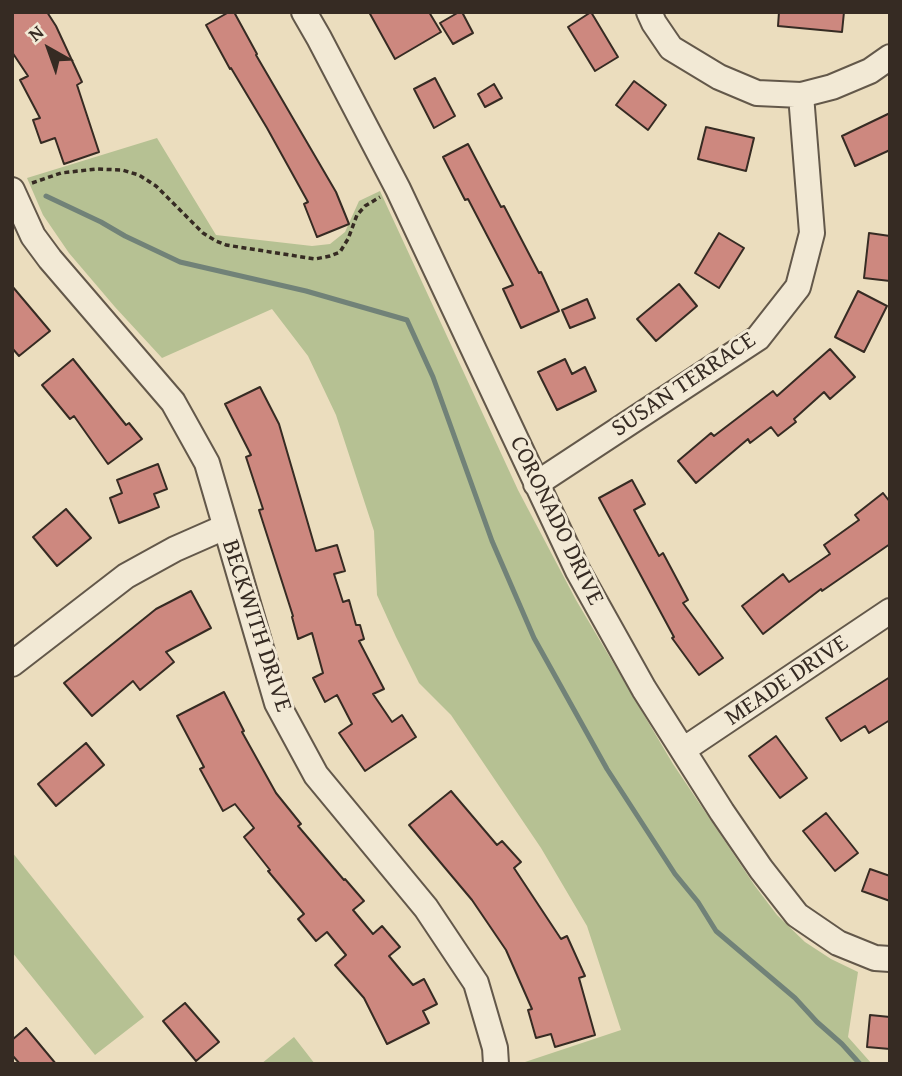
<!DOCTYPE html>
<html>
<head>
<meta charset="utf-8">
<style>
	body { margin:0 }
	#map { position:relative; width:902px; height:1076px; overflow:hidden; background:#ebddbe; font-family:"Gentium Book Plus",serif }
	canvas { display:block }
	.frame { position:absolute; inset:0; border:14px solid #362b23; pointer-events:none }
	.north { position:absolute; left:14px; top:14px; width:70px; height:70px; -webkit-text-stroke:5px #f2e9d5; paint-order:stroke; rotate:320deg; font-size:19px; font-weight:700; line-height:28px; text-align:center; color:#362b23 }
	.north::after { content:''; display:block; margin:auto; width:24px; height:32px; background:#362b23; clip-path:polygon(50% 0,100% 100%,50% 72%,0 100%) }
</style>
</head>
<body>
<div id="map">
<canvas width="902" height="1076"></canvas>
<div class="frame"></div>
<div class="north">N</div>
</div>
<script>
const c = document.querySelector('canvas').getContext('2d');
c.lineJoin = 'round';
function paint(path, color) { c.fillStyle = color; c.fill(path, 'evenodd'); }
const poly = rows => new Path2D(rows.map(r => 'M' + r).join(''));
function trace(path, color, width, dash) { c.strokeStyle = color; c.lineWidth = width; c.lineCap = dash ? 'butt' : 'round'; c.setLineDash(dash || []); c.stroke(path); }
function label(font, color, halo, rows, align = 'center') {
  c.font = font + ' "Gentium Book Plus",serif'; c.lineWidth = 6; c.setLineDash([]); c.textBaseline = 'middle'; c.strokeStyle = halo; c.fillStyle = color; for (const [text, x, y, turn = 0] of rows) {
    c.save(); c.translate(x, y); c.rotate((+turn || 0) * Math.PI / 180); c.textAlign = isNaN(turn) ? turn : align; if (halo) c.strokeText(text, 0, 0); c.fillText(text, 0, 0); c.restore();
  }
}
const green = poly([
	[157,138,216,235,312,246,330,244,345,232,359,201,380,191,518,490,576,600,673,764,755,886,777,915,805,942,831,959,858,972,848,1037,872,1064,519,1064,621,1030,587,926,541,848,451,715,419,683,396,637,377,595,374,531,336,415,308,356,272,309,162,358,115,307,69,253,43,215,27,178],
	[12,852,144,1017,95,1055,12,952],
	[294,1037,315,1064,261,1064]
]);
const stream = poly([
	[46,196,101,222,125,236,180,262,306,291,407,320,433,377,492,541,534,638,607,769,675,874,698,902,716,931,795,998,817,1022,842,1044,860,1064]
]);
const building = poly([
	[12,12,47,12,56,26,82,82,77,85,99,152,64,164,55,138,41,143,33,120,40,118,20,80,28,76,12,52,12,12],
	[229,12,234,12,257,54,256,55,336,192,349,224,317,237,304,204,308,202,267,128,231,68,230,69,206,25,229,12],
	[369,12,429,12,441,32,395,59,369,12],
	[459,12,462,12,473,33,453,44,440,23,459,12],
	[591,12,618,57,595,71,568,27,591,12],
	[779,12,844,12,842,32,778,26,779,12],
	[435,78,455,116,434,128,414,89,435,78],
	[634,81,666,105,648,130,616,105,634,81],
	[494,84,502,98,485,107,478,94,494,84],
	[890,113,890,150,855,166,842,136,890,113],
	[706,127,754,138,746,171,698,159,706,127],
	[468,144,501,207,504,206,539,273,541,272,559,311,521,328,503,289,513,285,468,199,465,200,443,157,468,144],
	[719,233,744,248,719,288,695,273,719,233],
	[869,233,890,236,890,281,864,278,869,233],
	[679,284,697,306,656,341,637,319,679,284],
	[12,286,50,331,19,356,12,348,12,286],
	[858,291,887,306,864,352,835,337,858,291],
	[587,299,595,318,570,328,562,310,587,299],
	[830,349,855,377,830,399,824,392,794,419,796,422,778,436,771,427,750,443,748,439,696,483,678,461,711,433,714,436,773,391,777,396,830,349],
	[73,359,126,425,129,423,142,439,108,464,74,416,70,419,42,385,73,359],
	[565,359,572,374,585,367,596,391,557,410,538,372,565,359],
	[260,387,279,424,316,551,337,545,345,571,334,574,343,602,349,600,356,625,360,625,364,639,359,641,384,689,373,694,392,722,402,715,416,737,365,771,339,733,352,724,337,695,325,702,313,678,323,673,312,633,298,639,292,617,293,616,259,510,263,509,246,457,251,455,225,404,260,387],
	[158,464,167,489,154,494,159,507,119,523,110,498,122,493,117,480,158,464],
	[632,480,645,504,634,510,659,556,663,553,688,600,683,603,723,658,699,675,672,638,674,637,599,498,632,480],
	[883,493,890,502,890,544,822,591,821,589,763,634,742,606,783,574,789,582,830,554,824,545,859,520,855,515,883,493],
	[66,509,91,538,57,566,33,537,66,509],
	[191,591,211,628,166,652,174,662,140,690,133,681,92,716,64,683,156,609,191,591],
	[890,677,890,720,869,733,865,726,841,741,826,718,890,677],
	[224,692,244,731,242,732,276,793,301,824,298,826,344,880,345,879,364,901,353,910,373,934,382,926,400,947,389,956,413,985,424,979,437,1004,423,1011,429,1023,387,1044,364,998,335,965,346,955,327,932,316,941,298,919,304,914,268,871,270,870,244,837,254,828,235,804,223,811,200,769,204,767,177,716,224,692],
	[776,736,807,778,780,798,749,756,776,736],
	[86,743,104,765,56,806,38,784,86,743],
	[451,791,497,845,502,841,521,862,514,868,561,939,567,936,585,976,579,978,595,1035,555,1047,551,1034,536,1038,528,1010,532,1009,506,950,472,900,409,825,451,791],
	[826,813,858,853,835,871,803,831,826,813],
	[870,869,890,876,890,901,862,891,870,869],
	[185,1003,219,1042,196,1061,163,1021,185,1003],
	[870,1015,890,1017,890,1049,867,1047,870,1015],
	[26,1028,56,1064,20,1064,12,1055,12,1040,26,1028]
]);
const path = poly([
	[32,183,61,173,96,169,122,170,139,175,156,186,203,233,216,241,226,245,315,259,330,256,340,252,348,239,357,215,365,206,380,197]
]);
const minor = poly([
	[304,12,319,38,398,189,578,571,644,689,722,812,761,869,797,915,838,943,875,958,890,959],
	[649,12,654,23,671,48,719,77,757,93,801,95,832,87,870,71,890,57],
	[12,190,33,236,50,259,173,402,207,463,277,703,316,775,426,908,476,983,495,1048,496,1064],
	[536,484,758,338,798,287,812,233,801,95],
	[12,664,126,576,175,549,225,527],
	[683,750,890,611]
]);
const streetNames = [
	["SUSAN TERRACE",684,385,-34],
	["CORONADO DRIVE",556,521,64],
	["BECKWITH DRIVE",256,626,72],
	["MEADE DRIVE",787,681,-34]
];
paint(green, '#b6c193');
trace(stream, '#718278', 5);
paint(building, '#cd887f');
trace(building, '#362b23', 2);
trace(minor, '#63584a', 28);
trace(path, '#362b23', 3.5, [5, 3.5]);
trace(minor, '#f2e9d5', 24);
label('24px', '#362b23', '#f2e9d5', streetNames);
</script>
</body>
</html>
